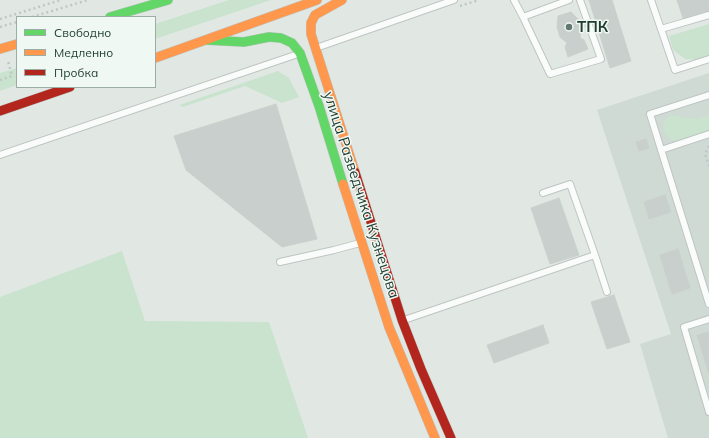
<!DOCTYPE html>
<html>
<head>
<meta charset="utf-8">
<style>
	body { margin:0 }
	#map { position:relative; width:709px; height:438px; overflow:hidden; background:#e1e8e4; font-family:Mulish,sans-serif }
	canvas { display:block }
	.legend { position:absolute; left:16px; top:16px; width:140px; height:72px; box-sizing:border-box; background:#eff8f2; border:1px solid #9bada5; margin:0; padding:5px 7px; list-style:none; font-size:12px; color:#1e3c31 }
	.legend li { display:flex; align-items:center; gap:8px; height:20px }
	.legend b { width:20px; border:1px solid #9bada5 }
</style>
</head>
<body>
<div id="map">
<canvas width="709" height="438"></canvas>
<ul class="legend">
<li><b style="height:5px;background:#63d668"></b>Свободно</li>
<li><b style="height:5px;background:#ff974d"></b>Медленно</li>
<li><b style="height:5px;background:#b3261e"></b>Пробка</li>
</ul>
</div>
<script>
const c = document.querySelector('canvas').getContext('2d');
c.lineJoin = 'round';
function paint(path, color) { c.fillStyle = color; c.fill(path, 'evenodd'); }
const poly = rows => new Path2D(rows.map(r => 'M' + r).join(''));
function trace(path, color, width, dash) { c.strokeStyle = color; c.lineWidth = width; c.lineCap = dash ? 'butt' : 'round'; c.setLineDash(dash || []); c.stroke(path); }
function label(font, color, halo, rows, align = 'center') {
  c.font = font + ' Mulish,sans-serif'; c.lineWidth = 3; c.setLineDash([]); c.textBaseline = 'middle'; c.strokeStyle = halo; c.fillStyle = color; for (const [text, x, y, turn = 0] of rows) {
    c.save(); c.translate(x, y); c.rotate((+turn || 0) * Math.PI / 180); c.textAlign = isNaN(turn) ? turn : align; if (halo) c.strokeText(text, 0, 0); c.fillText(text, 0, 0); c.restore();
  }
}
const built = poly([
	[709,73,709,438,668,438,640,344,671,334,597,110]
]);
const green = poly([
	[229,0,271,0,155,39,155,24],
	[709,24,709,56,700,60,685,59,673,50,669,36],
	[17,68,17,85,0,91,0,73],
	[278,71,289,78,299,97,282,103,245,86,183,107,179,105],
	[672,115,697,119,709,115,709,130,677,141,670,139,665,134,663,128,664,122,668,117],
	[122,251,145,321,269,322,308,438,0,438,0,297]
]);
const building = poly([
	[589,0,612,0,631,61,610,68,589,0],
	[677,0,709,0,709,13,684,21,677,0],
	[571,12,578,19,581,26,580,38,584,40,588,49,568,57,565,47,567,43,560,37,557,27,558,16,571,12],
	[276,104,317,239,282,247,186,170,174,136,276,104],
	[646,139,649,148,639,151,636,142,646,139],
	[665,195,671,212,649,219,644,202,665,195],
	[559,198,579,255,550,264,531,208,559,198],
	[678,249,690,288,672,294,660,255,678,249],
	[614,295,630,342,607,349,591,302,614,295],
	[543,325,549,343,494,363,487,345,543,325],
	[709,332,709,374,697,335,709,332]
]);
const path = poly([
	[460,6,479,0],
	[32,17,88,0],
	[0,19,61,0],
	[0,27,17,22],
	[0,80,12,76,8,61],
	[709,146,705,154,709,166]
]);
const lane = poly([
	[514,0,523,17,569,0],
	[651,0,661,29,709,15],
	[523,17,550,74,601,59,580,0],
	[661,29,675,70,709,59],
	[316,48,454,0],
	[709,95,650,114,709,304],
	[661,150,709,134],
	[0,155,298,54],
	[595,255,607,292],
	[280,262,334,250,360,243],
	[709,319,684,327,709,412],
	[404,320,595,255,570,184,543,193]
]);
const fast = poly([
	[110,17,168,0],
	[206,40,244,42,269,37,281,38,292,43,300,53,319,106,343,184]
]);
const slow = poly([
	[342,0,315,15,311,23,311,34,355,172],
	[0,49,17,44],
	[155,58,317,0],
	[343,184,389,327,435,438]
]);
const jam = poly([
	[0,111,70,87],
	[355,172,402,320,421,369,451,438]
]);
const markers = [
	[569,27,4,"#627870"]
];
const poiNames = [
	["ТПК",577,27]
];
const streetNames = [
	["улица Разведчика Кузнецова",361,195,72]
];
paint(built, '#cfdad4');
paint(green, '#c9e3ce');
paint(building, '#c9cfcc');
trace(building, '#cad1cd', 1);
trace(lane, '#bec5c1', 8);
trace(fast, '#bbc4c0', 10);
trace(slow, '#bbc4c0', 10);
trace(jam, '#bbc4c0', 10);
trace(path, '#bfc8c5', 2.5, [2, 3]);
trace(lane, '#fafcfb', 6);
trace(fast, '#63d668', 9);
trace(slow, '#ff974d', 9);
trace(jam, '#b3261e', 9);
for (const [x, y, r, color] of markers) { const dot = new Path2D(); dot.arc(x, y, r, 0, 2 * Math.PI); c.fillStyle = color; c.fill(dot); trace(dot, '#eff8f2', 1.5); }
label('bold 15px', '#1e3c31', '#eff8f2', poiNames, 'left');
label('15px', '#1e3c31', '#eff8f2', streetNames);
</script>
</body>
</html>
